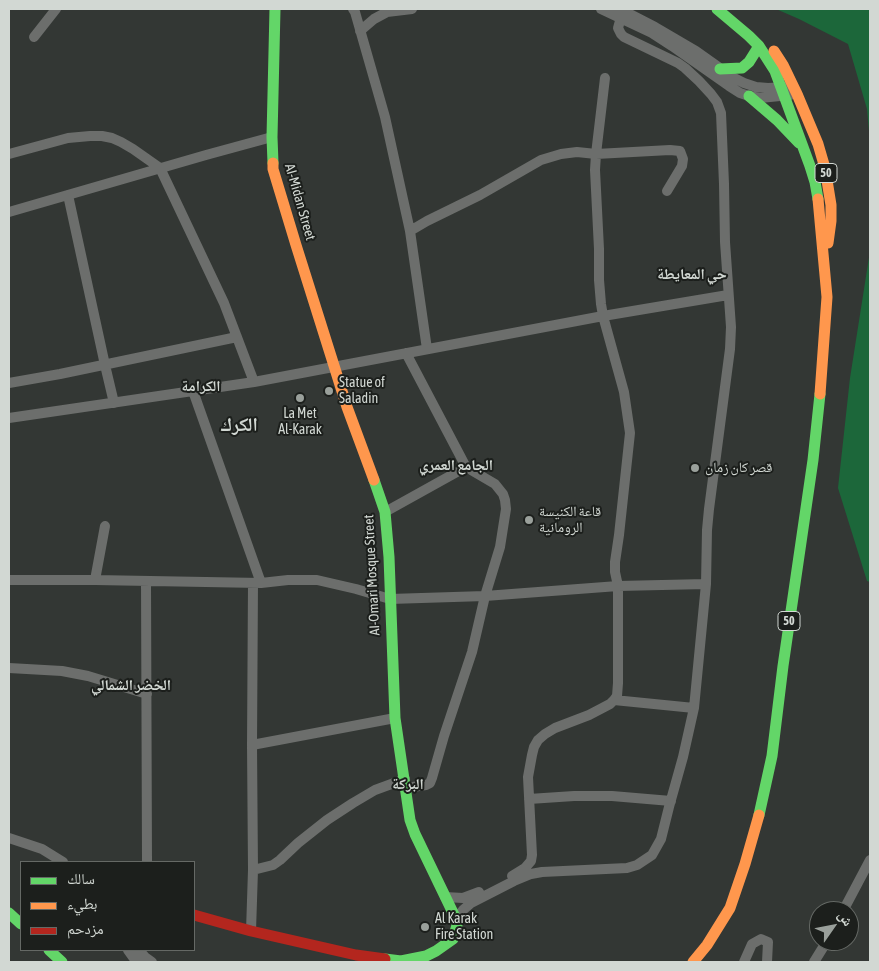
<!DOCTYPE html>
<html>
<head>
<meta charset="utf-8">
<style>
	body { margin:0 }
	#map { position:relative; width:879px; height:971px; overflow:hidden; background:#333734; font-family:"Asap Condensed","Noto Naskh Arabic",sans-serif }
	canvas { display:block }
	.frame { position:absolute; inset:0; border:10px solid #d2d8d3; pointer-events:none }
	.legend { position:absolute; left:20px; top:861px; width:175px; height:90px; box-sizing:border-box; background:#1c1f1c; border:1px solid #656965; margin:0; padding:6px 9px; list-style:none; font-size:15px; color:#d2d8d3 }
	.legend li { display:flex; align-items:center; gap:10px; height:25px }
	.legend b { width:25px; border:1px solid #656965 }
	.north { position:absolute; left:809px; top:901px; width:50px; height:50px; box-sizing:border-box; background:#1c1f1c; border:1px solid #656965; border-radius:50%; rotate:57deg; font-size:14px; font-weight:700; line-height:20px; text-align:center; color:#d2d8d3 }
	.north::after { content:''; display:block; margin:auto; width:18px; height:22px; background:#9aa09b; clip-path:polygon(50% 0,100% 100%,50% 72%,0 100%) }
</style>
</head>
<body>
<div id="map">
<canvas width="879" height="971"></canvas>
<div class="frame"></div>
<ul class="legend">
<li><b style="height:6px;background:#63d668"></b>سالك</li>
<li><b style="height:6px;background:#ff974d"></b>بطيء</li>
<li><b style="height:6px;background:#b3261e"></b>مزدحم</li>
</ul>
<div class="north">ش</div>
</div>
<script>
const c = document.querySelector('canvas').getContext('2d');
c.lineJoin = 'round';
function paint(path, color) { c.fillStyle = color; c.fill(path, 'evenodd'); }
const poly = rows => new Path2D(rows.map(r => 'M' + r).join(''));
function trace(path, color, width, dash) { c.strokeStyle = color; c.lineWidth = width; c.lineCap = dash ? 'butt' : 'round'; c.setLineDash(dash || []); c.stroke(path); }
function label(font, color, halo, rows, align = 'center') {
  c.font = font + ' "Asap Condensed","Noto Naskh Arabic",sans-serif'; c.lineWidth = 4; c.setLineDash([]); c.textBaseline = 'middle'; c.strokeStyle = halo; c.fillStyle = color; for (const [text, x, y, turn = 0] of rows) {
    c.save(); c.translate(x, y); c.rotate((+turn || 0) * Math.PI / 180); c.textAlign = isNaN(turn) ? turn : align; if (halo) c.strokeText(text, 0, 0); c.fillText(text, 0, 0); c.restore();
  }
}
const forest = poly([
	[776,9,870,9,870,142,867,109,848,44,799,19],
	[870,251,870,582,867,581,838,488,850,378]
]);
const street = poly([
	[353,9,355,12,385,117,410,231,427,349],
	[601,9,652,33,672,46,729,86,740,93,749,96,760,98,790,95],
	[620,9,655,27,696,51,734,78,744,83,756,87,768,88,788,87],
	[360,31,374,19,387,12,412,9],
	[34,37,56,9],
	[605,78,596,154,670,150,680,151,683,159,682,166,667,191],
	[9,154,68,138,90,136,102,136,112,138,121,142,133,149,160,168,224,303,254,382],
	[68,195,105,365,114,403],
	[9,212,206,155,272,137],
	[410,231,427,221,480,195,541,160,561,154,577,152,596,154,595,170,599,249,599,280,601,304,603,316,624,392,630,433,619,535,615,562,615,572,618,586,618,683,617,696,614,700,610,704,589,715,555,728,545,734,538,740,534,747,532,755,528,777,532,855,531,861,525,868,512,876],
	[9,383,60,374,237,337],
	[193,391,261,583],
	[9,418,254,382,603,316,728,295],
	[385,512,466,467],
	[9,580,95,580,261,583,288,580,317,580,356,589,390,599,485,596,618,586,706,584],
	[95,580,105,526],
	[146,581,147,862],
	[9,668,62,671,88,676,147,694],
	[614,700,694,708],
	[252,745,395,718],
	[406,788,426,785,430,783,432,778,444,736,472,652,485,596,500,547,506,509,505,500,503,494,495,484,466,467,406,353],
	[529,799,574,796,612,796,671,801],
	[9,838,42,849,63,862],
	[253,870,273,865,280,860,298,843,327,820,353,803,375,790,405,779],
	[445,897,463,898,479,892],
	[843,911,870,860],
	[456,919,463,910,471,903,514,881,531,874,542,872,627,868,637,865,652,855,661,839,669,807,683,757,694,708,706,584,707,530,709,509,730,349,731,327,725,242,724,184,721,113,717,102,711,94,699,81,685,68,678,63,624,37,621,34,618,28,623,10],
	[251,931,253,870,252,745,253,583],
	[128,950,133,957,140,962],
	[139,950,145,957,152,962],
	[744,962,752,944,761,939,768,942,767,962],
	[814,962,827,941]
]);
const fast = poly([
	[717,9,749,36,759,46,775,71,810,166,815,182,818,199],
	[720,69,742,68,749,62,759,46],
	[749,96,777,120,799,143],
	[273,163,272,137,275,9],
	[374,480,385,512,389,557,395,718,410,820,415,834,456,919,457,925,453,939,436,951,426,956,401,961,385,959],
	[759,815,772,756,783,666,813,460,820,394],
	[9,913,21,924],
	[49,950,62,962]
]);
const slow = poly([
	[774,51,783,65,797,94,818,144,825,168,831,205,831,221,828,243],
	[273,163,273,169,296,245,347,407,374,480],
	[818,199,827,297,820,394],
	[693,962,707,945,730,908,745,864,759,815]
]);
const jam = poly([
	[194,915,251,931,356,955,385,959]
]);
const markers = [
	[329,391,5,"#9aa09b"],
	[300,398,5,"#9aa09b"],
	[695,468,5,"#9aa09b"],
	[529,520,5,"#9aa09b"],
	[425,927,5,"#9aa09b"]
];
const shields = [
	[826,173,22],
	[789,621,22]
];
const shieldNames = [
	["50",826,173],
	["50",789,621]
];
const streetNames = [
	["AI-Midan Street",300,202,74],
	["AI-Omari Mosque Street",372,575,-93]
];
const poiNames = [
	["Statue of",339,383],
	["Saladin",339,399],
	["La Met",300,414,"center"],
	["Al-Karak",300,430,"center"],
	["قصر كان زمان",705,468],
	["قاعة الكنيسة",539,512],
	["الرومانية",539,528],
	["Al Karak",435,919],
	["Fire Station",435,935]
];
const neighbourhoodNames = [
	["حي المعايطة",692,274],
	["الكرامة",201,386],
	["الجامع العمري",456,465],
	["الخضر الشمالي",131,685],
	["البركة",408,784]
];
const districtNames = [
	["الكرك",239,425]
];
paint(forest, '#1c673a');
trace(street, '#6c6e6c', 10);
trace(fast, '#63d668', 11);
trace(slow, '#ff974d', 11);
trace(jam, '#b3261e', 11);
for (const [x, y, r, color] of markers) { const dot = new Path2D(); dot.arc(x, y, r, 0, 2 * Math.PI); c.fillStyle = color; c.fill(dot); trace(dot, '#1c1f1c', 2); }
for (const [x, y, w] of shields) { const box = new Path2D(); box.roundRect(x - w / 2, y - 9.5, w, 19, 4); c.fillStyle = '#1c1f1c'; c.fill(box); trace(box, '#d2d8d3', 1); }
label('bold 12px', '#d2d8d3', null, shieldNames);
label('14px', '#d2d8d3', '#1c1f1c', streetNames);
label('14px', '#d2d8d3', '#1c1f1c', poiNames, 'left');
label('bold 15px', '#d2d8d3', '#1c1f1c', neighbourhoodNames);
label('bold 19px', '#d2d8d3', '#1c1f1c', districtNames);
</script>
</body>
</html>
